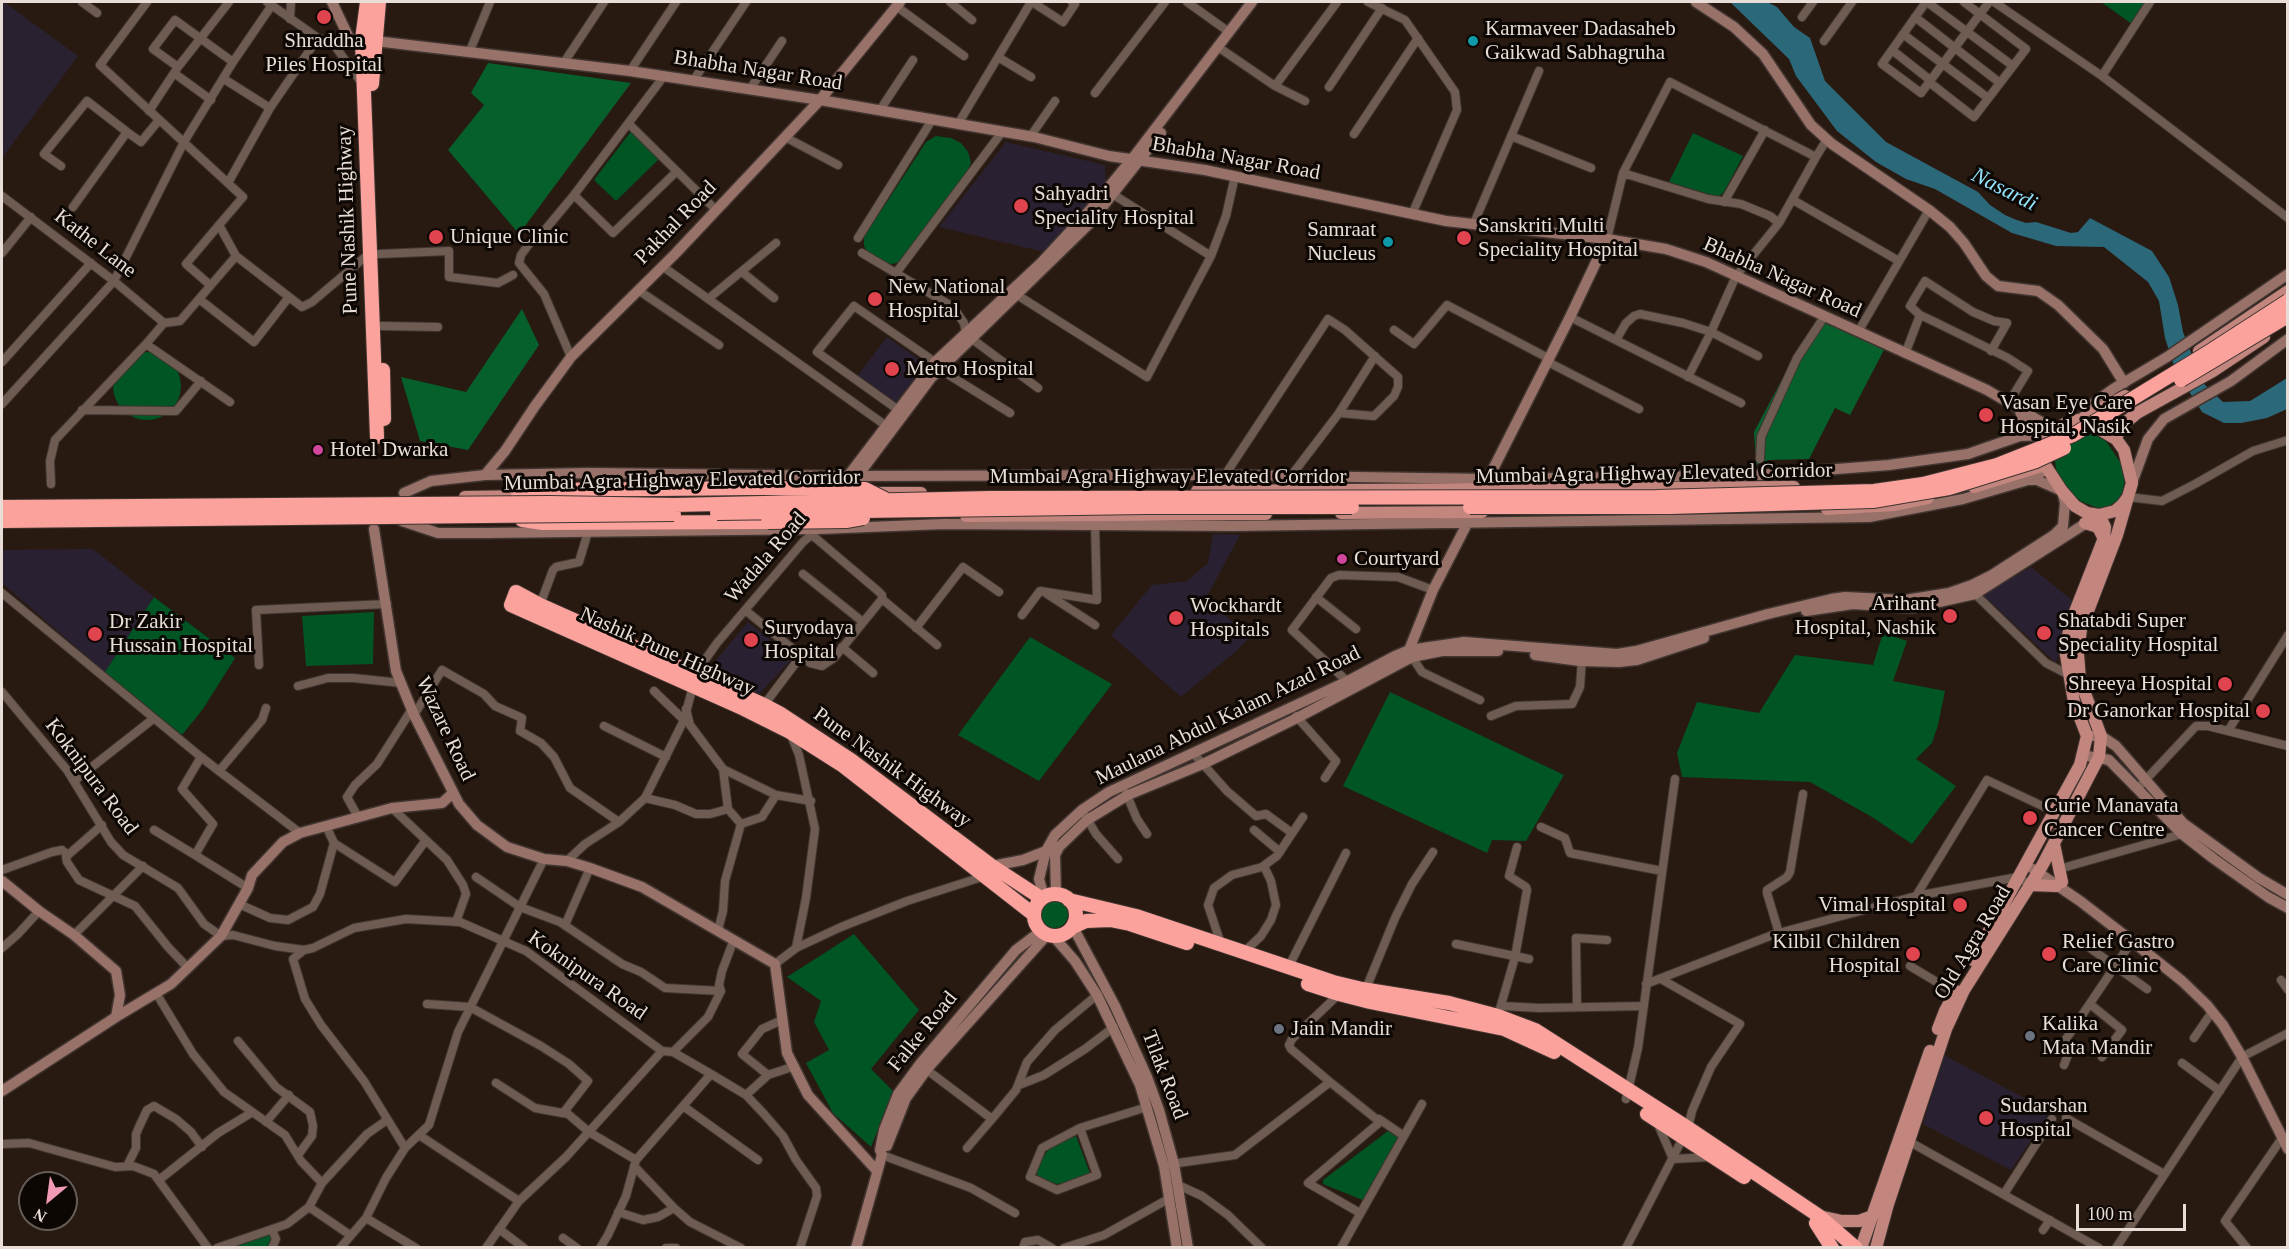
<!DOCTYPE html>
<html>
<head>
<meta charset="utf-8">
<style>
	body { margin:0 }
	#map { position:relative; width:2289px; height:1249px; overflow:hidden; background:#291a11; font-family:Georgia,serif }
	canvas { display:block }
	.frame { position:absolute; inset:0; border:3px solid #e8ddd7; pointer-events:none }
	.north { position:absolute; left:18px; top:1171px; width:60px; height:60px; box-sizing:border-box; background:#0d0704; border:2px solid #655d58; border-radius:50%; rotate:209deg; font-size:16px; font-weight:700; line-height:24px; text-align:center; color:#e8ddd7 }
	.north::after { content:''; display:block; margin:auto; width:21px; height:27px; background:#f09ab5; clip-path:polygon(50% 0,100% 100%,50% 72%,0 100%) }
	.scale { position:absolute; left:2076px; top:1204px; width:110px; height:27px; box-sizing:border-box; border:3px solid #e8ddd7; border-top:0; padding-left:8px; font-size:18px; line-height:21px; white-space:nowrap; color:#e8ddd7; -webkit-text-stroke:4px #0d0704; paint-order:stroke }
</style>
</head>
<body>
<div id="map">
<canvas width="2289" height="1249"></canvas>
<div class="frame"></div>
<div class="north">N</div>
<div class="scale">100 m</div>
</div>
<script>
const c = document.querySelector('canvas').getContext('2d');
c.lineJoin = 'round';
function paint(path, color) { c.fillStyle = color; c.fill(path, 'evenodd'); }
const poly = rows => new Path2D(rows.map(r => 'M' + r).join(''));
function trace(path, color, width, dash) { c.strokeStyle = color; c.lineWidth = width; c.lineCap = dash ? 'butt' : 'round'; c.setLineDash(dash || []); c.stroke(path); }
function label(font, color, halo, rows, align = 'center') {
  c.font = font + ' Georgia,serif'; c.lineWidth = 6; c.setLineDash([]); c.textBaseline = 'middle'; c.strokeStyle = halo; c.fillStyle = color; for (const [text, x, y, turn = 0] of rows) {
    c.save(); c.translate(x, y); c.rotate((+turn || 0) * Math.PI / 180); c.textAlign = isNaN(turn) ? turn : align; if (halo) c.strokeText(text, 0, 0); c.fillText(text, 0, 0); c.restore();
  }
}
const education = poly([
	[2,2,4,2,78,56,2,158]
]);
const medical = poly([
	[1006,142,1105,165,1106,184,1045,252,939,227],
	[887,337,925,364,896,402,858,375],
	[1213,534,1240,535,1205,600,1251,636,1235,652,1181,697,1111,635,1152,585,1187,581,1208,563],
	[93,549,154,597,105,672,2,583,2,550],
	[2031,567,2074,602,2056,663,1983,595],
	[748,622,793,658,759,694,707,671],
	[1944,1055,2050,1112,2011,1170,1923,1124]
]);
const green = poly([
	[2101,2,2147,2,2132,24],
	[632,130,659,159,616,201,594,180],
	[1693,133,1743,156,1724,192,1718,197,1669,182],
	[936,136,951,138,961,143,968,152,971,162,967,173,900,262,892,264,883,262,868,253,864,246,864,237,926,142],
	'113 386a34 34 0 1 1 68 0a34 34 0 1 1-68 0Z',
	[2084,429,2106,441,2122,465,2125,479,2122,493,2118,500,2109,506,2098,508,2080,501,2062,483,2056,469,2054,453],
	[154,597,235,658,203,709,182,735,105,672],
	[374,612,373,664,306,666,302,616],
	[1883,633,1907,641,1893,681,1945,691,1938,725,1932,743,1916,759,1956,786,1912,844,1872,817,1810,782,1682,777,1677,753,1697,702,1759,713,1795,655,1873,665],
	[1030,637,1112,684,1039,781,958,735],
	[1390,692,1564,775,1526,841,1492,840,1487,853,1343,786],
	'1040 914a14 14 0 1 1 28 0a14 14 0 1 1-28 0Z',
	[854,934,919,1010,871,1069,893,1091,871,1147,833,1113,806,1063,829,1050,814,1022,821,1001,787,977],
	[1388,1131,1401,1140,1365,1201,1323,1184,1323,1180],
	[1076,1136,1091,1176,1072,1182,1057,1184,1038,1178,1036,1170,1049,1148],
	[271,1232,274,1238,269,1247,224,1248]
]);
const forest = poly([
	[488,63,631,83,519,234,448,150,484,105,471,93],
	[522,309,539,345,468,450,420,441,401,377,466,392],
	[1819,318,1885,348,1850,415,1835,408,1809,459,1769,460,1756,465,1754,432,1788,368]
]);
const water = poly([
	[1730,2,1767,2,1777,7,1794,27,1810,38,1825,81,1886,142,1978,192,1990,205,2005,215,2014,219,2026,223,2036,222,2071,233,2078,232,2090,218,2152,251,2169,277,2178,305,2183,332,2203,383,2223,402,2250,401,2287,378,2287,409,2267,418,2241,423,2224,423,2202,412,2175,369,2165,338,2159,301,2148,282,2104,247,2056,246,2012,233,1935,189,1906,179,1876,162,1837,131,1796,76,1789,59]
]);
const street = poly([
	[82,2,97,13],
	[147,2,100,65,243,197,219,225],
	[267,2,318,38,332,42,350,40],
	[950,2,972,20],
	[1032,2,1063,22,1075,4,1072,2],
	[1187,2,1229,32],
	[1368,2,1405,20,1455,92,1457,110,1413,212],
	[1926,2,1882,64,1921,93,1989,2],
	[1927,2,2013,66],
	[1994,2,2102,76,2288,218],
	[896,6,964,56],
	[1802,17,1813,2],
	[1915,17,2000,83],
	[290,19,291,2],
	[1903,34,1988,98],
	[1824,41,1852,2],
	[332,42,361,82],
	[1218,47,1275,86,1337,2],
	[1892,50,1930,80],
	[469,53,490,2],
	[998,57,1031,77],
	[563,64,604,2],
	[178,67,229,2],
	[630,71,676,2],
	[174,73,211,100],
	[2102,76,2150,2],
	[224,79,270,108],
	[693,81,746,2],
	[1929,82,1974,117,2026,49,1964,2],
	[1275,86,1305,101],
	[1329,87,1382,8],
	[750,89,782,41],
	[1095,93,1165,2],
	[880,110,913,60],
	[149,111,178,67,153,49,175,20,233,62],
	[629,124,716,210],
	[958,124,1031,2],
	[127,132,141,142,159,120],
	[1354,134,1418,38],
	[1511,136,1591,168],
	[785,137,838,165],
	[1030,137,1055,101],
	[1816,157,1827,139],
	[61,166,44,154,87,101,127,132,73,207],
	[228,183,270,108,318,38],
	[574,195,613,233,676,172],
	[1114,195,1211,256],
	[2,196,114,281,164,323],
	[1793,200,1899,261],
	[1724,202,1765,130],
	[1474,223,1539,71],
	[544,231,574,195,664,76],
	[858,238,932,120],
	[1607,239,1623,173,1670,82,1816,157,1779,223,1770,216,1741,204,1708,199,1623,173],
	[529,244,521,255,519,263,544,294,571,357],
	[2,253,31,217],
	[862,253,953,307,964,323,966,333],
	[379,254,449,251,449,277,498,283,513,275],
	[662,266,885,425],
	[742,272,774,298],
	[896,273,1002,132],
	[210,285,186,264,219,225,236,256],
	[638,290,719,345],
	[1014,293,1147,377,1211,256,1226,216,1235,176],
	[199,299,254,342,289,297],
	[708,299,776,243],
	[1920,315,1910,306,1925,281,1973,312,1994,321,2007,323,1991,351],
	[1570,317,1741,403],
	[381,326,438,327],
	[1394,330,1414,344,1447,305,1550,359],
	[1858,332,1929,210],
	[972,339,1038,388],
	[1616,340,1626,323,1634,316,1640,314,1683,323,1711,332,1736,276,1779,223],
	[146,344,164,323,180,321,236,256,302,307,312,302,371,252],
	[1905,354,1920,315,1935,322,2008,358,2028,371,2009,402],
	[2,362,91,263],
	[1548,362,1639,409],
	[941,370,1010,413],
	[1688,377,1711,332,1758,356],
	[2,404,114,281,184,142,233,62,272,5],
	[897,409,817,352,854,306,935,362],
	[82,410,176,411,201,381],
	[1760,459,1761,437,1797,358,1824,317],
	[1225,475,1328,319,1345,330,1398,377,1398,387,1394,396,1374,416,1339,413],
	[1291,476,1339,413,1375,356],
	[51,484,50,461,55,440,146,344,230,402],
	[2128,497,2162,501,2195,484,2253,451,2288,440],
	[812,535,878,591,882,595,882,599,937,645],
	[803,574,863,622],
	[1974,589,1975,594,2046,663,2071,676],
	[2,593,201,757],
	[1047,594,1095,625],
	[1316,597,1356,629],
	[540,605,553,570,556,567,579,562,588,532],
	[745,610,810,663,822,666,834,658,882,599],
	[1022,615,1040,591,1097,600,1095,525],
	[916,628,963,567,999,592],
	[842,647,873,673],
	[1412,657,1422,672,1480,700],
	[259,665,256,610,387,604],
	[695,674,717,643,803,542,818,529],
	[1349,683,1292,630,1331,578,1339,575,1398,577,1433,590],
	[298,686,328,678,353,678,401,683],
	[654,691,684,720],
	[2,692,67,770,111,842,123,855,178,888,204,924,221,936,233,935,275,946,304,950,313,948,354,928,406,919,460,922,526,951,662,1051,673,1052,708,1017,721,991,719,985,722,971,733,942],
	[764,705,801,656],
	[686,709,690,725,723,769,728,809,741,824,725,881,723,911,718,930],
	[414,715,442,670,484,694,495,706,522,718,520,731,541,743,554,757,570,788,619,822],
	[1296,716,1336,761,1325,778],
	[1491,716,1516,706,1572,704,1580,687,1582,658],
	[604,726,666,757],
	[2228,731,2288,635],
	[791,735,799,755,815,829,806,898,796,948],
	[1193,753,1227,791,1256,816,1266,814,1292,833],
	[723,769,776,795,811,801],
	[219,771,300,833],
	[74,781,153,719],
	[2138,788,2196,726,2208,726,2288,746],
	[1126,793,1137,819,1147,834],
	[645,798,675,805,696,814,710,814,728,809],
	[392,808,447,860,463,885,466,894,456,922],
	[1082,810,1096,834,1118,859],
	[358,817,347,797,355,785,377,764,412,709],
	[741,824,762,817,776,795],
	[102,825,68,855,66,857,67,862,79,880,135,906,168,947,188,968],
	[326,826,334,843,395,882,426,840],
	[1541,827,1565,838,1570,853,1662,871],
	[154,830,195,855],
	[1254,830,1280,852],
	[567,861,585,844,619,822,645,798,684,720,693,686],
	[2059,869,2182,834],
	[2,870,52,852,62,850,68,855],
	[476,877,520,907,560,922,622,964,641,972,665,988,721,991],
	[248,888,195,855,213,824,182,789,201,757,219,771,262,720,266,708],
	[1916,896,1987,780,2053,811],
	[239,904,270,918,288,920,313,907,320,894,334,843],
	[565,925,590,868],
	[1779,933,1767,893,1767,890,1787,877,1790,872,1803,794],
	[74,935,143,866],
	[2083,943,2147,989],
	[1221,944,1208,905,1214,888,1232,875,1262,867,1277,856,1303,817],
	[1456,944,1529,959],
	[2,948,18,934,39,911],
	[304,950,293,959,305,999,321,1025,364,1081,405,1148],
	[1244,952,1261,936,1271,920,1276,905,1271,881,1264,866],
	[775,964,796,948,841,927,907,901,985,876],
	[1910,966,1955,993],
	[1288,968,1346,853],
	[2281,980,2288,990],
	[1646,984,1775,934,1916,896,2018,877,2030,885],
	[1365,991,1395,918,1412,884,1433,852],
	[156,993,193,1054,224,1092,285,1135,301,1161,322,1183,309,1207,350,1235],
	[427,1004,470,1007,541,1046,569,1064,588,1081,564,1112],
	[2090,1004,2122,1030,2102,1057],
	[1502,1006,1540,1008,1644,1006],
	[1577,1007,1576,938,1607,940],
	[1497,1019,1515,957,1527,890,1526,887,1509,876,1517,847],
	[2194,1038,2212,1012],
	[238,1041,276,1087,310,1112,313,1126,312,1136,298,1155],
	[2182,1063,2220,1091],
	[2064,1065,2069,1052,2066,1039,2132,941],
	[923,1067,992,1119,967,1148],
	[711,1074,746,1095,764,1114,783,1136,796,1160,816,1188,817,1196,800,1248],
	[768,1075,742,1054,762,1029,782,1020],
	[1330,1082,1380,1122,1308,1183,1360,1213],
	[496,1083,535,1108,568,1114,589,1132,636,1160],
	[1019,1085,1044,1075,1085,1049,1114,1027],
	[746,1095,768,1075,795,1066],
	[1626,1099,1638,1048,1675,779],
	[683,1106,758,1160],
	[2066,1118,2164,1174],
	[992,1119,1016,1090,1027,1062,1055,1030,1097,995],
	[1379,1119,1404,1136],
	[266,1122,289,1095],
	[1657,1122,1673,1159,1711,1157],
	[1080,1128,1097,1175,1057,1190,1030,1177,1042,1148,1080,1128],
	[1080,1128,1147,1107],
	[419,1135,519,1201],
	[1910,1142,2099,1248],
	[2,1144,29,1143,115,1167,133,1166,154,1174,208,1248],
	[882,1155,971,1188,1015,1213],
	[1171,1164,1235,1155,1330,1082,1291,1049,1289,1045,1292,1039,1339,994],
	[127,1166,136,1148,136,1134,139,1127,147,1110,154,1106,176,1119,191,1132,202,1147],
	[634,1166,674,1208,690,1222,741,1248],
	[159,1180,218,1133,251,1113],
	[322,1183,367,1134,387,1120],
	[1178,1185,1202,1196,1228,1215,1262,1248],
	[2004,1194,2052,1119],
	[618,1212,643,1220,658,1217,674,1208],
	[366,1218,416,1248],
	[499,1229,524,1248],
	[2043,1230,2050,1220],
	[563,1238,577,1248],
	[217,1248,287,1224,309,1207],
	[272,1248,276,1239,272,1230],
	[340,1248,366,1218,386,1178,405,1148,429,1125,458,1032,544,859],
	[486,1248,519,1201,566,1157,662,1051],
	[600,1248,608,1235,626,1196,636,1160,711,1074,673,1052],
	[666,1248,676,1248],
	[1023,1248,1025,1242,1038,1240,1052,1248],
	[1064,1248,1104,1235,1170,1198],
	[1341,1248,1422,1104],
	[1626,1248,1688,1128,1692,1111,1711,1067,1740,1024,1661,979],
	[2116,1248,2242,1057,2288,1033],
	[2247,1248,2225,1221,2282,1138]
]);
const secondary = poly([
	[332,2,350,40,375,41,630,71,820,100,1034,137,1109,156,1205,170,1446,221,1607,239,1666,249,1706,262,1987,390,2055,430],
	[1696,2,1734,27,1763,54,1811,125,1832,144,1929,210,1950,227,1964,243,1986,276,1998,286,2038,291,2058,305,2103,349,2124,383],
	[2019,408,2024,424,2023,431,2020,436],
	[2082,419,2094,403,2113,389,2167,357,2288,274],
	[485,475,505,451,535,406,571,357,675,254,820,100,900,2],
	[856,478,931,378,1089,224,1161,133],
	[1488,479,1570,317,1607,239],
	[845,480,935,362,1041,263,1090,210,1132,159,1252,2],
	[2132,483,2148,439,2164,419,2231,381,2288,339],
	[404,493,431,481,485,475,589,473,847,476,1225,475,1488,479,1758,475,1889,465,1968,454,2020,436,2048,435],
	[402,521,438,533,488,533,819,529,944,524,1232,526,1869,517,1963,499,2028,480,2047,469],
	[374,529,396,671,414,715,459,804,477,825,507,847,544,859,567,861,590,868,642,887,775,964,787,1053,808,1095,877,1171],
	[1806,611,1853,604,1912,608,1975,594,2091,520],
	[1535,655,1580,661,1619,662,1637,660,1704,638],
	[1411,656,1409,650,1433,590,1468,522],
	[2087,736,2101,736,2116,746,2183,823,2259,878,2288,895],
	[2082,755,2109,760,2182,834,2214,859,2268,897,2288,908],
	[992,866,1023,860,1046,851],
	[2033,869,2080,901,2132,941,2182,981,2207,1005,2223,1025,2242,1057,2288,1149],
	[2,881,39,911,74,935,116,971,120,995,116,1017],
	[1056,894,1055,855,1059,847,1087,820,1128,795,1203,764,1297,718,1412,657,1442,651,1498,651],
	[1044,897,1039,879,1046,851,1055,835,1082,810,1109,792,1348,681,1395,656,1409,650,1464,642,1617,654,1636,651,1768,614,1831,599,1845,597,1905,600,1949,593,1972,585,1992,575,2054,535,2063,526,2065,503,2062,491,2037,480,2029,480],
	[1073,927,1115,1006,1147,1077,1159,1110,1174,1164,1188,1248],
	[1054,937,1075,961,1097,995,1140,1085,1164,1166,1177,1248],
	[2,1091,116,1017,171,984,221,936,248,888,252,875,283,842,300,833,392,808,442,803,452,794],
	[887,1146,906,1098,927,1069,1047,935],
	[856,1248,882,1155,880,1150,884,1130,898,1094,920,1064,1016,950,1041,931]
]);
const primary = poly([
	[2199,351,2288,291],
	[2082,419,2116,439,2124,450,2132,483,2128,497,2122,505,2115,511,2099,515,2087,513,2075,506,2062,491,2045,465,2044,447,2048,435,2055,430,2066,423,2082,419,2125,396],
	[2116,439,2120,427,2137,413,2213,371,2264,337],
	[1974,487,2045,465],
	[1197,491,1794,487],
	[873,493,921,493],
	[465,497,528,496],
	[1827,509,1894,505,1928,498],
	[1341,513,1482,512],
	[966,516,1266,514],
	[2085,523,2098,527,2103,537],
	[2054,844,2062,882],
	[2030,885,2056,886],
	[1973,960,2080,765,2087,736,2074,702,2065,649,2071,622,2104,538,2105,527,2099,515],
	[1938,1029,1945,1011,1956,991],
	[1819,1216,1842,1221,1859,1221,1870,1217],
	[1861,1248,1930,1051],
	[1876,1248,1888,1204,1946,1029,1964,990,2042,866,2099,757,2101,736,2080,680,2078,654,2081,629,2117,535,2128,497]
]);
const highway = poly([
	[367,2,362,40,377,437],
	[372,84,379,2],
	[383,370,384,419],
	[518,496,543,490,764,488],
	[522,520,543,523,765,522],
	'1034 915a21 21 0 1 1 42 0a21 21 0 1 1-42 0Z',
	[1069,900,1136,916,1333,982,1362,989,1449,1003,1498,1016,1535,1030,1688,1128,1819,1216,1856,1248],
	[1033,914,842,765,790,732,740,707,511,605,516,592,540,605,764,705,781,714,851,760,992,866,1041,898],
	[1073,927,1086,921,1110,920,1130,924,1187,943],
	[1308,984,1339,994,1370,1002,1504,1029,1554,1052],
	[1647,1114,1744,1177],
	[1816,1223,1832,1248]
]);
const highwayBridge = poly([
	[2181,380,2288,316],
	[764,488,865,489,885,499],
	[2,507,549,503,674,505,990,498,1657,497,1874,491,1923,484,1997,465,2073,435,2212,350,2288,301],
	[1470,507,1670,507,1873,501,1949,488,2036,461,2064,448],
	[717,513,1147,507,1352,507],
	[2,521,674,514],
	[768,522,846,521,863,518]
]);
const markers = [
	[324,17,8,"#e0444e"],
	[1473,41,6,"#0f9aa8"],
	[1021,206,8,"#e0444e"],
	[436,237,8,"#e0444e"],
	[1464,238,8,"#e0444e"],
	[1388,242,6,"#0f9aa8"],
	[875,299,8,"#e0444e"],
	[892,369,8,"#e0444e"],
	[1986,415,8,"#e0444e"],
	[318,450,6,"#d1479c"],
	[1342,559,6,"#d1479c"],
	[1950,616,8,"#e0444e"],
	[1176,618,8,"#e0444e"],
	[2044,633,8,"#e0444e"],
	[95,634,8,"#e0444e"],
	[751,640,8,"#e0444e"],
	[2225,684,8,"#e0444e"],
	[2263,711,8,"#e0444e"],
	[2030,818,8,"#e0444e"],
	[1960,905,8,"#e0444e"],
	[1913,954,8,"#e0444e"],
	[2049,954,8,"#e0444e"],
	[1279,1029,6,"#6b7280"],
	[2030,1036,6,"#6b7280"],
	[1986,1118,8,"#e0444e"]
];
const poiNames = [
	["Karmaveer Dadasaheb",1485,29],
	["Gaikwad Sabhagruha",1485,53],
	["Shraddha",324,41,"center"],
	["Piles Hospital",324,65,"center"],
	["Sahyadri",1034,194],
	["Speciality Hospital",1034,218],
	["Sanskriti Multi",1478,226],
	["Speciality Hospital",1478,250],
	["Samraat",1376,230,"right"],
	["Nucleus",1376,254,"right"],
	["Unique Clinic",450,237],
	["New National",888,287],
	["Hospital",888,311],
	["Metro Hospital",906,369],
	["Vasan Eye Care",2000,403],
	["Hospital, Nasik",2000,427],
	["Hotel Dwarka",330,450],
	["Courtyard",1354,559],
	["Arihant",1936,604,"right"],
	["Hospital, Nashik",1936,628,"right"],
	["Wockhardt",1190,606],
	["Hospitals",1190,630],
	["Shatabdi Super",2058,621],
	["Speciality Hospital",2058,645],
	["Dr Zakir",109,622],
	["Hussain Hospital",109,646],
	["Suryodaya",764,628],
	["Hospital",764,652],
	["Shreeya Hospital",2212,684,"right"],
	["Dr Ganorkar Hospital",2250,711,"right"],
	["Curie Manavata",2044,806],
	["Cancer Centre",2044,830],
	["Vimal Hospital",1946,905,"right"],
	["Kilbil Children",1900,942,"right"],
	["Hospital",1900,966,"right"],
	["Relief Gastro",2062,942],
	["Care Clinic",2062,966],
	["Kalika",2042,1024],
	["Mata Mandir",2042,1048],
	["Jain Mandir",1291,1029],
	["Sudarshan",2000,1106],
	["Hospital",2000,1130]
];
const streetNames = [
	["Bhabha Nagar Road",758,71,9],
	["Bhabha Nagar Road",1236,159,10],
	["Pune Nashik Highway",348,220,-92],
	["Pakhal Road",676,223,-46],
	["Kathe Lane",95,244,38],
	["Bhabha Nagar Road",1782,278,24],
	["Mumbai Agra Highway Elevated Corridor",1654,474,-1],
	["Mumbai Agra Highway Elevated Corridor",1168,477],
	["Mumbai Agra Highway Elevated Corridor",682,481,-1],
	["Wadala Road",766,558,-49],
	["Nashik Pune Highway",667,652,24],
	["Maulana Abdul Kalam Azad Road",1228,716,-26],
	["Wazare Road",445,729,65],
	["Pune Nashik Highway",892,768,36],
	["Koknipura Road",91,777,53],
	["Old Agra Road",1973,943,-59],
	["Koknipura Road",587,976,35],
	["Falke Road",923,1032,-51],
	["Tilak Road",1164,1075,69]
];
const waterNames = [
	["Nasardi",2004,190,27]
];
paint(education, '#292130');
paint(medical, '#292131');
paint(green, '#005525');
paint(forest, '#05602c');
paint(water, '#2b687a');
trace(street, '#403530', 10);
trace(secondary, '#403530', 13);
trace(primary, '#403530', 14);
trace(highway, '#403530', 16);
trace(street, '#6e5c52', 8);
trace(secondary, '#987168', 10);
trace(primary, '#c3867f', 12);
trace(highway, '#fba29d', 14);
trace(highwayBridge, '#403530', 16, []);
trace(highwayBridge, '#fba29d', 14);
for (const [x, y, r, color] of markers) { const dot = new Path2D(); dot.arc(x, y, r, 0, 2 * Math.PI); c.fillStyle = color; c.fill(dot); trace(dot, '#0d0704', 2); }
label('21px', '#e8ddd7', '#0d0704', poiNames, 'left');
label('21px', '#e8ddd7', '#0d0704', streetNames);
label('italic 22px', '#91e1fb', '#0d0704', waterNames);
</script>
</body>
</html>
